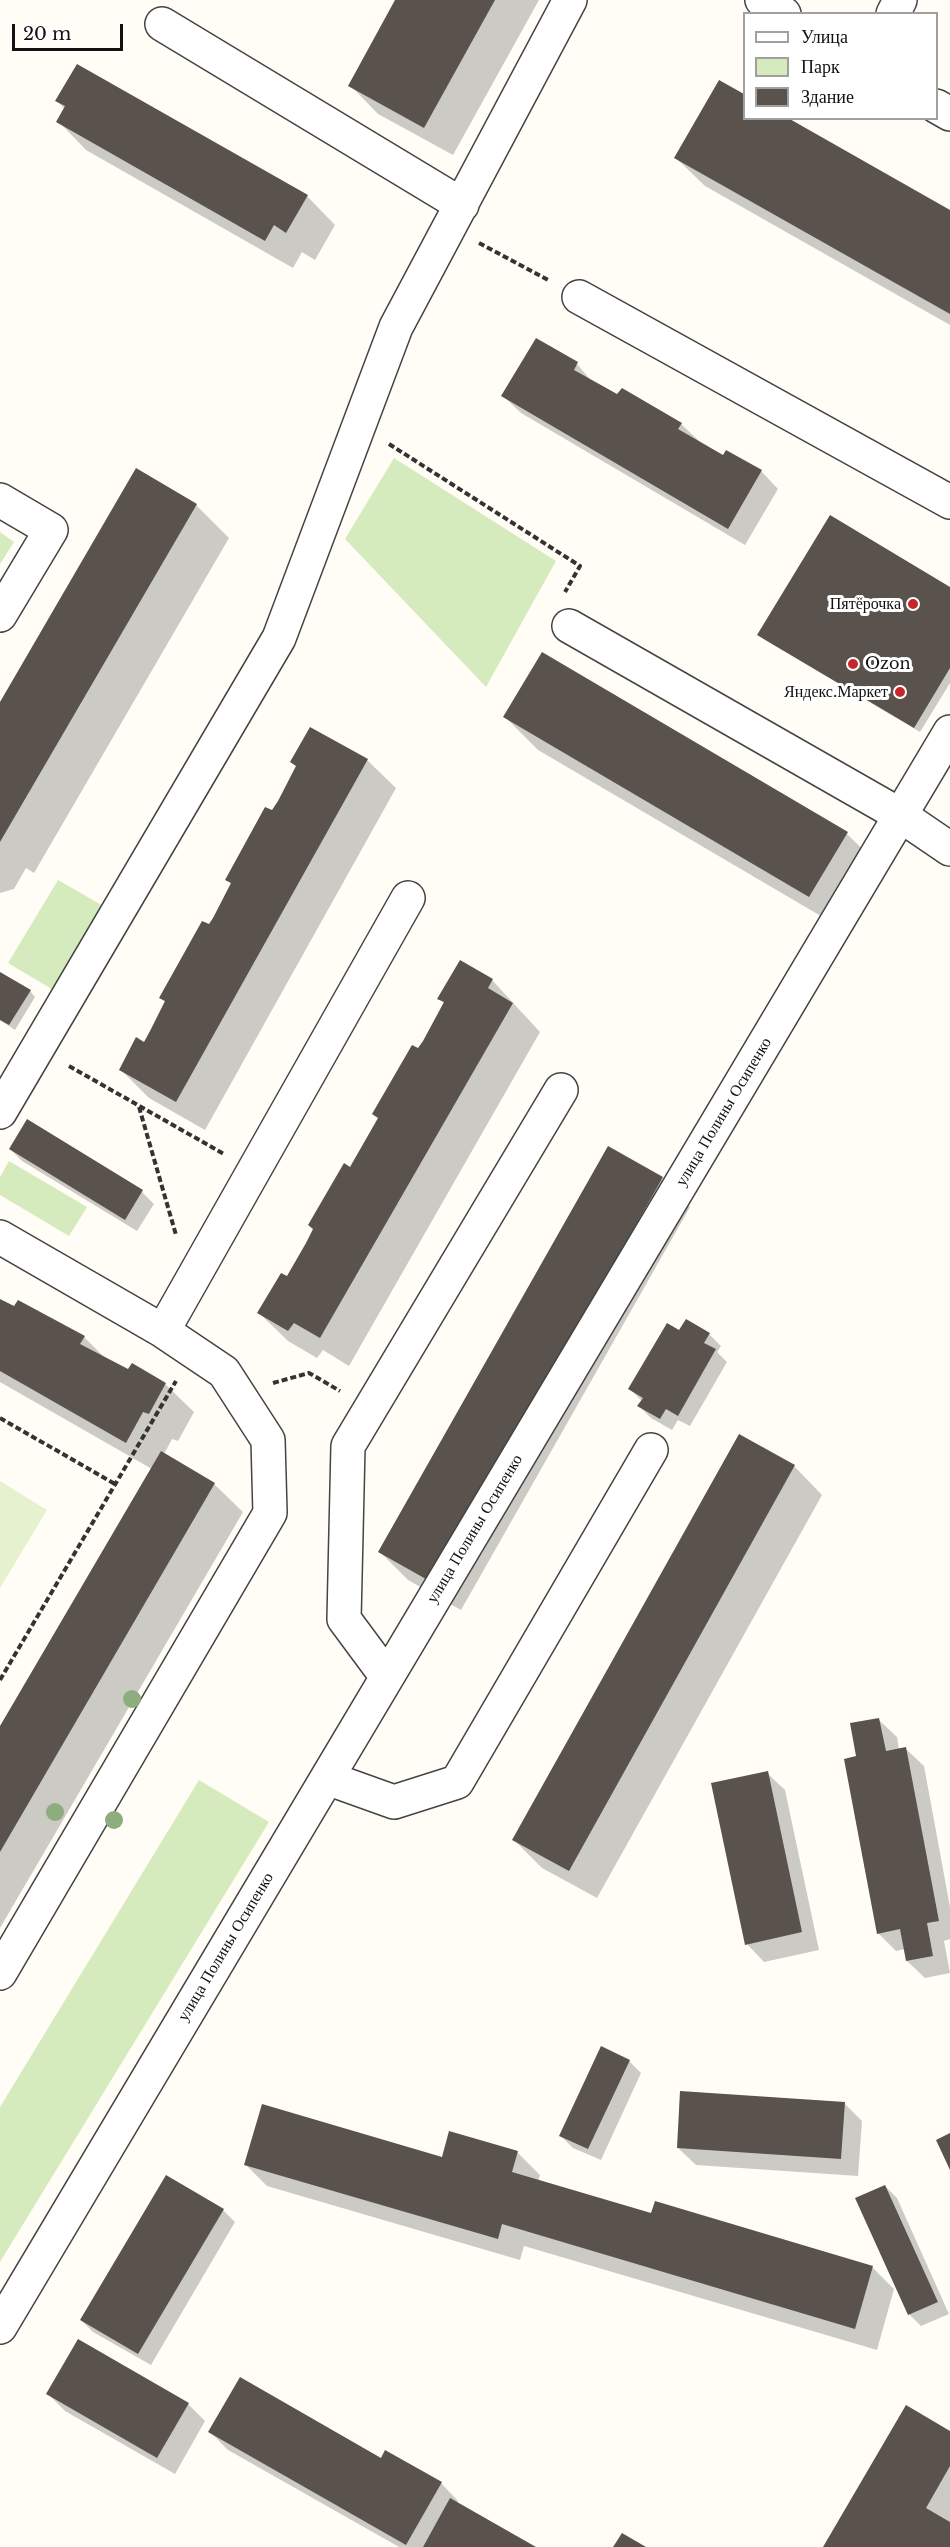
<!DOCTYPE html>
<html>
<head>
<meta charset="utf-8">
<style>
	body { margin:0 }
	#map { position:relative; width:950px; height:2547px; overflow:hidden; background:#fffdf5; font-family:"Libre Baskerville",serif }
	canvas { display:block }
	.legend { position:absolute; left:743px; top:12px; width:195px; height:108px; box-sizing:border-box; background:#fff; border:2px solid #a0a0a0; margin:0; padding:8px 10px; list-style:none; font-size:18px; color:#111 }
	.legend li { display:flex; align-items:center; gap:12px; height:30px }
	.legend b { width:30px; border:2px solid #a0a0a0 }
	.scale { position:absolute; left:12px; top:24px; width:111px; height:27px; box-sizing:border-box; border:3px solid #111; border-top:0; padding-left:8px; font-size:18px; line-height:21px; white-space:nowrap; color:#111; -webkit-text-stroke:4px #fff; paint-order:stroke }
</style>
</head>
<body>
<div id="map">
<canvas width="950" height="2547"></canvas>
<ul class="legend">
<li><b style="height:8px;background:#fff"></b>Улица</li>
<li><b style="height:16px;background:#d5ebbd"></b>Парк</li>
<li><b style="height:16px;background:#5a524d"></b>Здание</li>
</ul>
<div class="scale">20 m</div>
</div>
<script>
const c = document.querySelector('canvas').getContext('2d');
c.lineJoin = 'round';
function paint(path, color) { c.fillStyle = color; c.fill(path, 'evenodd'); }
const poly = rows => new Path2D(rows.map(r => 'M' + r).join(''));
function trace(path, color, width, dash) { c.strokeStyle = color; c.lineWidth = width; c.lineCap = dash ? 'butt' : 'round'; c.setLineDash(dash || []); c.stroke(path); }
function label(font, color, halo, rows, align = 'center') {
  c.font = font + ' "Libre Baskerville",serif'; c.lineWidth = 6; c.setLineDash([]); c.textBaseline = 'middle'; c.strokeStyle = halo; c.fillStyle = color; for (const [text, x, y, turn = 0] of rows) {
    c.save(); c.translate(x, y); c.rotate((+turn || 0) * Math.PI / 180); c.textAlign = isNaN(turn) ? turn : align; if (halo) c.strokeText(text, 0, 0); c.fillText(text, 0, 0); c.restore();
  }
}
const green = poly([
	[394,458,556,561,486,687,345,539],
	[0,532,14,542,0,564],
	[58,880,105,907,55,991,8,963],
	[9,1161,87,1207,69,1236,0,1195,0,1177],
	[199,1780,269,1822,0,2262,0,2107]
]);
const pitch = poly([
	[0,1481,47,1510,0,1588]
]);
const shadow = poly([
	[397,0,539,0,453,155,378,114,350,85],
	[719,82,744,96,744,118,950,212,950,325,705,186,676,158],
	[57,101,307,196,335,225,315,260,302,252,293,268,86,150,58,121,65,109],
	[577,364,593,383,617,396,681,424,699,441,723,457,761,471,778,489,745,545,521,413,503,396],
	[196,505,229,538,34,873,26,868,14,889,0,893,0,705],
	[950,588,950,683,920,732,765,640,759,635],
	[505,717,847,834,880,866,843,929,538,750],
	[367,760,396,788,205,1130,149,1098,121,1070,144,1044,166,1003,161,998,209,927,232,884,227,880,273,812,297,767,292,762],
	[0,976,30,991,35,997,15,1030,0,1020],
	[492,980,540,1032,349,1366,323,1350,317,1358,288,1341,259,1313,287,1278,419,1050,445,1004,439,998],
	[10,1149,142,1192,154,1204,137,1231,22,1161],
	[662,1179,690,1207,461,1610,408,1580,379,1551],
	[0,1300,84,1337,106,1359,129,1371,165,1384,194,1412,178,1441,172,1439,164,1454,214,1484,243,1512,0,1928,0,1729,152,1469,0,1382],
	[679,1333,709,1334,721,1346,717,1352,727,1362,690,1426,678,1420,672,1430,651,1418,639,1406,642,1401,630,1389],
	[794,1466,822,1495,597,1898,542,1868,514,1840],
	[879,1720,897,1737,899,1750,906,1749,924,1766,950,1907,950,1939,944,1941,950,1973,925,1978,907,1961,905,1949,896,1951,878,1933,858,1757],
	[767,1773,785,1790,819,1950,764,1962,747,1944],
	[629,2061,641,2073,601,2160,573,2148,561,2136],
	[844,2103,862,2121,858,2176,696,2165,678,2148],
	[450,2133,518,2153,540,2175,538,2182,652,2215,872,2267,894,2289,877,2350,524,2246,520,2260,267,2186,245,2164,443,2159],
	[167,2177,223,2210,235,2222,151,2365,93,2332,81,2320],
	[885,2186,897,2198,949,2314,921,2326,909,2314],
	[48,2394,188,2404,205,2421,175,2474,65,2411],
	[210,2432,381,2460,441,2483,458,2501,457,2504,533,2547,399,2547,228,2450],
	[950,2433,950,2547,825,2547]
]);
const building = poly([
	[395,0,495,0,424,128,348,86],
	[77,64,308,195,286,233,274,225,265,241,56,122,65,106,55,101],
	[719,80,744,94,744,118,788,118,950,210,950,314,674,158],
	[536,338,578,362,574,370,617,394,622,388,682,423,678,429,723,455,726,450,762,470,728,529,501,396],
	[136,468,197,504,0,842,0,702],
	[830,515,950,587,950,668,914,728,757,635],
	[542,652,848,832,809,897,503,717],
	[310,727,368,759,176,1102,119,1070,136,1037,144,1042,150,1031,165,1001,159,998,202,921,209,924,213,918,231,883,225,880,265,807,272,810,278,801,296,766,290,762],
	[460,960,493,979,488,988,513,1003,320,1338,294,1323,288,1331,257,1313,281,1273,287,1276,306,1243,313,1229,308,1225,344,1163,350,1167,378,1118,372,1114,412,1045,418,1048,423,1041,444,1002,437,999],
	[0,972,31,990,9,1025,0,1020],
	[27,1119,143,1190,125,1220,9,1149],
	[608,1146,663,1177,433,1583,378,1552],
	[0,1299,14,1306,18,1300,85,1336,80,1344,128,1369,132,1363,166,1383,149,1414,143,1412,126,1443,0,1371],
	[686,1319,710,1333,704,1343,716,1349,678,1416,666,1409,660,1419,637,1406,643,1398,628,1389,667,1323,679,1330],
	[739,1434,795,1465,569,1871,512,1840],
	[161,1451,215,1483,0,1852,0,1726],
	[879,1718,886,1751,906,1747,939,1921,927,1923,933,1956,906,1961,900,1929,877,1934,844,1759,856,1756,850,1723],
	[768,1771,802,1932,745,1945,711,1783],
	[601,2046,630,2060,588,2149,559,2136],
	[680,2091,845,2102,841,2159,677,2148],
	[262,2104,442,2157,449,2131,518,2151,512,2172,651,2213,655,2201,873,2266,855,2329,502,2224,498,2239,244,2165],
	[950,2133,950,2170,936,2140],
	[166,2175,224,2209,138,2354,80,2320],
	[885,2185,938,2302,908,2315,855,2198],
	[78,2339,189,2403,157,2458,46,2394],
	[240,2377,381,2458,385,2450,442,2482,406,2545,208,2432],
	[906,2405,950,2431,950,2466,926,2508,950,2522,950,2547,823,2547],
	[450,2498,536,2547,423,2547],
	[622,2533,646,2547,613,2547]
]);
const path = poly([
	[479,243,550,281],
	[389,444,580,566,565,592],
	[69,1066,224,1154],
	[139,1107,176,1235],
	[273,1383,309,1373,340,1391],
	[0,1418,115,1484],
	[0,1680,176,1381]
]);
const minor = poly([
	[762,0,784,14],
	[893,14,900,0],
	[162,24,462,205],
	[936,106,950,114],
	[579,297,950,502],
	[0,500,51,530,0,615],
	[569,626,900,815,950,849],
	[0,1112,279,638,396,327,570,0],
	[0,1237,163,1331,224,1372,268,1440,270,1513,0,1973],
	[163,1331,408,898],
	[387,1677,344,1619,348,1446,561,1090],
	[327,1778,394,1802,457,1782,651,1450],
	[0,2327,950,732]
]);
const trees = [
	[132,1699],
	[55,1812],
	[114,1820]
];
const markers = [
	[913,604,6,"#c4262e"],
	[853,664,6,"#c4262e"],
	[900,692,6,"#c4262e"]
];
const poiNames = [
	["Пятёрочка",901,604],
	["Ozon",865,664,"left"],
	["Яндекс.Маркет",888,692]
];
const streetNames = [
	["улица Полины Осипенко",724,1112,-59],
	["улица Полины Осипенко",475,1529,-59],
	["улица Полины Осипенко",226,1947,-59]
];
paint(green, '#d5ebbd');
paint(pitch, '#e6f2cf');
paint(shadow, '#0003');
paint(building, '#5a524d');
trace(minor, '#444', 36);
trace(path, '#333', 4, [6, 3]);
trace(minor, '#fff', 33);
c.fillStyle = '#8dad7f';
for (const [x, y] of trees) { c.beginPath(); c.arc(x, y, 9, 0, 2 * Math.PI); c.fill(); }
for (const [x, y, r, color] of markers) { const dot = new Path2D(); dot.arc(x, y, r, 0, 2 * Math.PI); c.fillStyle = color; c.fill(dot); trace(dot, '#fff', 2); }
label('16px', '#111', '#fff', poiNames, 'right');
label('16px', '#111', '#fff', streetNames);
</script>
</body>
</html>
